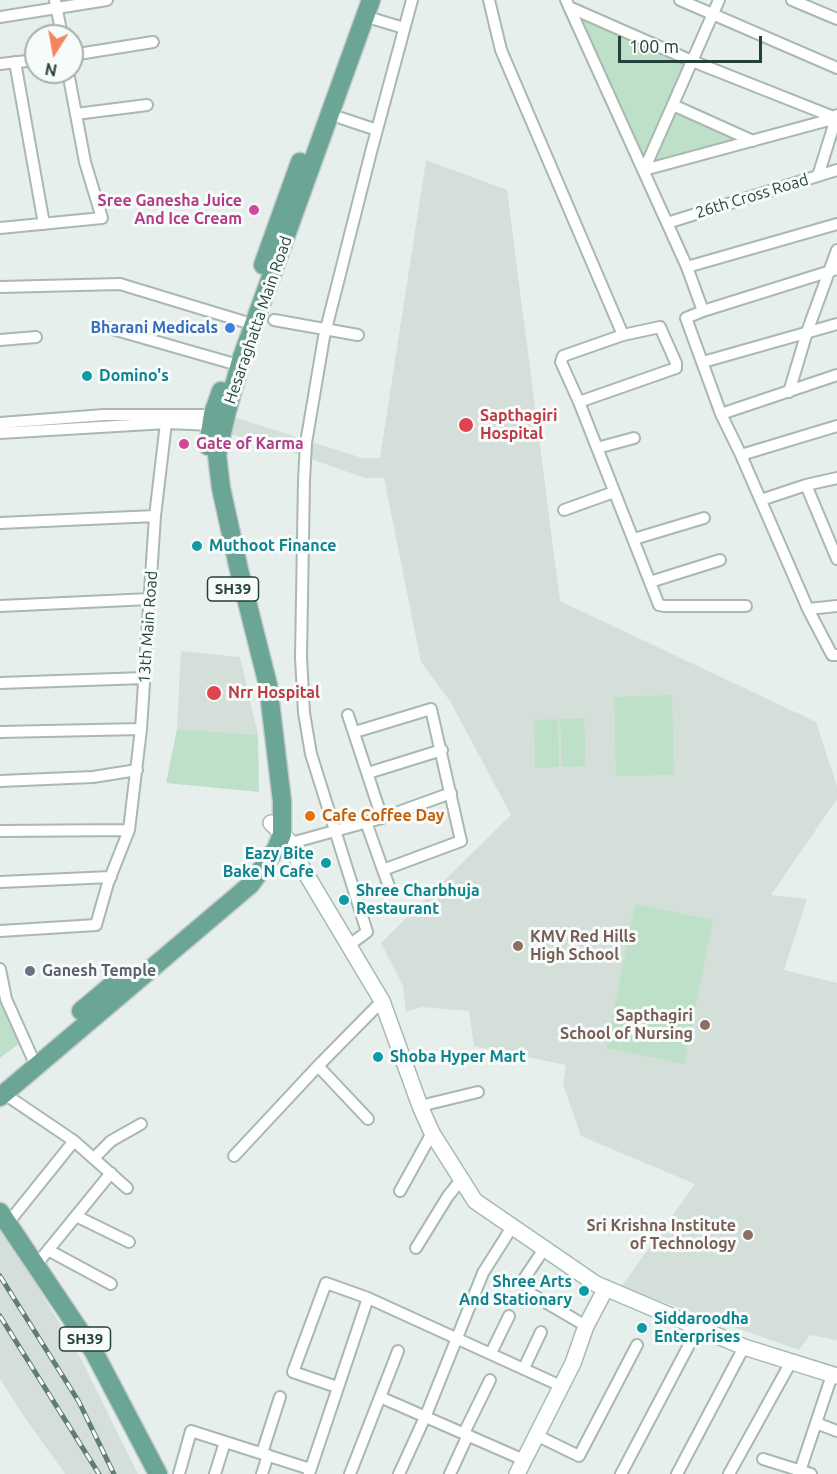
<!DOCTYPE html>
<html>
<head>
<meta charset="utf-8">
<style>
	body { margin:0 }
	#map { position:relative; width:837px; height:1474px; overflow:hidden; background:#e6efeb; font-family:Ubuntu,sans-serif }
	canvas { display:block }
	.north { position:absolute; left:24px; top:24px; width:60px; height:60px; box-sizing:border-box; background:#f7fbf9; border:2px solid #a3b1ad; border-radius:50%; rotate:191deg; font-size:16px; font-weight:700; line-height:24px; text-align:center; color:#24423a }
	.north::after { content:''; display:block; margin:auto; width:21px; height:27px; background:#f4845f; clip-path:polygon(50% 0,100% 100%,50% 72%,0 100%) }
	.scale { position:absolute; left:618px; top:36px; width:144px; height:27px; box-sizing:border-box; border:3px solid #24423a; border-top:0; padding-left:8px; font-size:18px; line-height:21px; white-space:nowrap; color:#24423a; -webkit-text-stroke:4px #f7fbf9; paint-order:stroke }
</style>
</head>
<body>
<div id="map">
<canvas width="837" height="1474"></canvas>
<div class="north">N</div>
<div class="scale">100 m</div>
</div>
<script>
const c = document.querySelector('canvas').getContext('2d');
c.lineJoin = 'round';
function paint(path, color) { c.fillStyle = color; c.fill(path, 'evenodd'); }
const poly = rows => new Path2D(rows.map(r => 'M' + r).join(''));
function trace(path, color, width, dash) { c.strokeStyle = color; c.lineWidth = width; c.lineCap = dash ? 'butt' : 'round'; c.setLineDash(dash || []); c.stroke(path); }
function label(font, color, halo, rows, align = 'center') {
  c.font = font + ' Ubuntu,sans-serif'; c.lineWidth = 6; c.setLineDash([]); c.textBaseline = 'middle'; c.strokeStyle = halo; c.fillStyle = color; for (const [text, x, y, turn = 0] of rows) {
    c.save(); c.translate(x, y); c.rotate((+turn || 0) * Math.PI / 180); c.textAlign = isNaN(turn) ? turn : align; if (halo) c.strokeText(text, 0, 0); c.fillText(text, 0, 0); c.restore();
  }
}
const built = poly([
	[426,160,507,190,560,601,816,722,837,786,837,799,771,895,807,899,784,970,837,983,837,1340,810,1335,799,1350,621,1287,695,1184,581,1136,563,1084,566,1065,474,1046,469,1011,421,1007,406,1012,403,986,381,943,511,815,450,701,421,662,384,478,365,478,262,442,229,434,234,417,362,458,380,458],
	[181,651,240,657,258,735,177,729],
	[0,1224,80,1357,138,1474,65,1474,25,1418,0,1379]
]);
const green = poly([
	[580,16,687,65,644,159],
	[676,112,742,140,654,164],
	[672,695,674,775,616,776,614,697],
	[584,718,586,766,562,767,560,719],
	[558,719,559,767,535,768,534,720],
	[177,729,258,735,259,792,166,783],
	[635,904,713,920,684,1064,606,1048],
	[0,988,24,1040,0,1058]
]);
const street = poly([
	[55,0,62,36],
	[489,0,501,50,623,335],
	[566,0,687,267,703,311],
	[680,0,837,68],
	[792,0,837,19],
	[569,7,692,61,836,118],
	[364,16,404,28],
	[0,17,107,0],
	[72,55,153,42],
	[15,62,44,224],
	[0,64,36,60],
	[673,105,753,141],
	[76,114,147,105],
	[341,118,377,130],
	[644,170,836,118],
	[644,170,719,0],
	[818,176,837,115],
	[667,223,837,170],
	[0,228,102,218,85,162,68,72],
	[687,267,837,224],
	[837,269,703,311,686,318,721,414,741,455,808,609,832,655,837,655],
	[0,287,120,284,245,322],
	[274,320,358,335],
	[109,328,231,363],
	[0,340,36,337],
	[703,362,837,324],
	[789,392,807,332,837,250],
	[579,402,676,368,676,363,660,327,623,335,563,356,561,362,579,402,659,605,664,606,746,606],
	[721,414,837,375],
	[0,423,104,415,218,415],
	[0,433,166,423,214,425],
	[597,448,634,438],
	[741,455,837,426],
	[806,485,837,559],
	[761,500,806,485,837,478],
	[564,510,614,492],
	[0,523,155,516],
	[634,539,704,518],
	[650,582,720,560],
	[0,606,150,599],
	[808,609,837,606],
	[0,683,144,678],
	[348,715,382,818],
	[0,732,141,729],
	[355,732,431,709,461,841,383,870,366,822],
	[368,773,442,750],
	[0,781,93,777,137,770],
	[0,831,129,830],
	[291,843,382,818,451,793],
	[383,870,390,889],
	[0,882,111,877],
	[0,931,96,925,108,883,129,830,141,729,155,516,166,423],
	[349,945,367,932,311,754,304,713,301,657,304,480,306,443,324,337,371,152,412,0],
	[0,969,6,999,36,1066],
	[318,1066,368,1119],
	[0,1091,74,1141,127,1188],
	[420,1106,478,1092],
	[234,1156,318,1066,382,1001],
	[94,1158,111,1141,141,1124],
	[400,1191,432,1133],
	[76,1216,129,1242],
	[8,1223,74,1141],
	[416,1248,448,1196,461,1180],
	[48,1250,111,1284],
	[36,1265,111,1173],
	[524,1279,544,1249],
	[528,1292,586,1326],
	[491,1353,509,1316],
	[524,1368,541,1332],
	[337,1387,293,1372,326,1283,368,1298,561,1386],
	[380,1397,524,1460],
	[816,1423,837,1431],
	[464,1433,490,1380],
	[536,1435,579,1456,637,1345],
	[262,1453,280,1397],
	[763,1459,811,1474],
	[179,1474,191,1431,310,1469],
	[215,1474,225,1442],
	[262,1474,268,1455],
	[309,1474,368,1298],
	[350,1474,398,1351],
	[399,1474,426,1415,483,1273,512,1227],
	[450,1474,468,1435],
	[621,1474,698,1328],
	[677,1474,744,1347],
	[729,1474,791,1362],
	[799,1474,832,1375]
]);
const secondary = poly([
	[271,823,291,843,299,862,382,1001,420,1106,432,1133,475,1201,596,1284,744,1347,837,1376],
	[517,1474,573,1363,586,1326,606,1288]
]);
const primary = poly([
	[263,265,300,162],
	[208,446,213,414,221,391],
	[81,1011,124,975],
	[0,1097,250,885,276,849,282,834,282,801,268,685,239,570,221,488,217,455,227,411,242,357,371,0],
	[0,1212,94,1352,158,1474]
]);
const rail = poly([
	[0,1276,79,1402,114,1474],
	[0,1316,99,1474]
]);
const markers = [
	[254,210,6,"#d1479c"],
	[230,328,6,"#3f7fe0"],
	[87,376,6,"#0f9aa8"],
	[466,425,8,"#e0444e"],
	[184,444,6,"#d1479c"],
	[197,546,6,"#0f9aa8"],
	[214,693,8,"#e0444e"],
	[310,816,6,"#e8710a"],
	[326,863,6,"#0f9aa8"],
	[344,900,6,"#0f9aa8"],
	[518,946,6,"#8d6e63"],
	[30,971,6,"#6b7280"],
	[705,1025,6,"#8d6e63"],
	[378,1057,6,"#0f9aa8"],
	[748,1235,6,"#8d6e63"],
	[584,1291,6,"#0f9aa8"],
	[642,1328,6,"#0f9aa8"]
];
const shields = [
	[233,589,51],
	[85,1339,51]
];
const shieldNames = [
	["SH39",233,589],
	["SH39",85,1339]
];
const streetNames = [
	["26th Cross Road",752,196,-17],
	["Hesaraghatta Main Road",258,320,-71],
	["13th Main Road",148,627,-86]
];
const hotelNames = [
	["Sree Ganesha Juice",242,201],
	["And Ice Cream",242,219],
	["Gate of Karma",196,444,"left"]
];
const shopNames = [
	["Bharani Medicals",218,328]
];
const cultureNames = [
	["Domino's",99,376],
	["Muthoot Finance",209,546],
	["Eazy Bite",314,854,"right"],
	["Bake N Cafe",314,872,"right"],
	["Shree Charbhuja",356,891],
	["Restaurant",356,909],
	["Shoba Hyper Mart",390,1057],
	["Shree Arts",572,1282,"right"],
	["And Stationary",572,1300,"right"],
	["Siddaroodha",654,1319],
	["Enterprises",654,1337]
];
const healthNames = [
	["Sapthagiri",480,416],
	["Hospital",480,434],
	["Nrr Hospital",228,693]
];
const foodNames = [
	["Cafe Coffee Day",322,816]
];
const educationNames = [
	["KMV Red Hills",530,937,"left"],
	["High School",530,955,"left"],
	["Sapthagiri",693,1016],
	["School of Nursing",693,1034],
	["Sri Krishna Institute",736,1226],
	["of Technology",736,1244]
];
const worshipNames = [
	["Ganesh Temple",42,971]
];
paint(built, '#d4dfda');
paint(green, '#bfe0c8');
trace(street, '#a8b8b2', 14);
trace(secondary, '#a4bbb3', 18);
trace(primary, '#c2cac8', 21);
trace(street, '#fff', 10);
trace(secondary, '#fff', 15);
trace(primary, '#6aa596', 18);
trace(rail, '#5f7d75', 5);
trace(rail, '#f7fbf9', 3, [9]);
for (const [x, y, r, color] of markers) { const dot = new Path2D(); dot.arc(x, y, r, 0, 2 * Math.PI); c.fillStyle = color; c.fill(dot); trace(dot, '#f7fbf9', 2); }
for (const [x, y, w] of shields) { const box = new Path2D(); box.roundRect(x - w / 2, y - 12, w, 24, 4.5); c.fillStyle = '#f7fbf9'; c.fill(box); trace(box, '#24423a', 1.5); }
label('bold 15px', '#24423a', null, shieldNames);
label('16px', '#24423a', '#f7fbf9', streetNames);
label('bold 16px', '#b23c85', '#f7fbf9', hotelNames, 'right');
label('bold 16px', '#366cbe', '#f7fbf9', shopNames, 'right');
label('bold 16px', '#0d838f', '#f7fbf9', cultureNames, 'left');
label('bold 16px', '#be3a42', '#f7fbf9', healthNames, 'left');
label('bold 16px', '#c56008', '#f7fbf9', foodNames, 'left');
label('bold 16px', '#785e54', '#f7fbf9', educationNames, 'right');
label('bold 16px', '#5b616d', '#f7fbf9', worshipNames, 'left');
</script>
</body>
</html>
